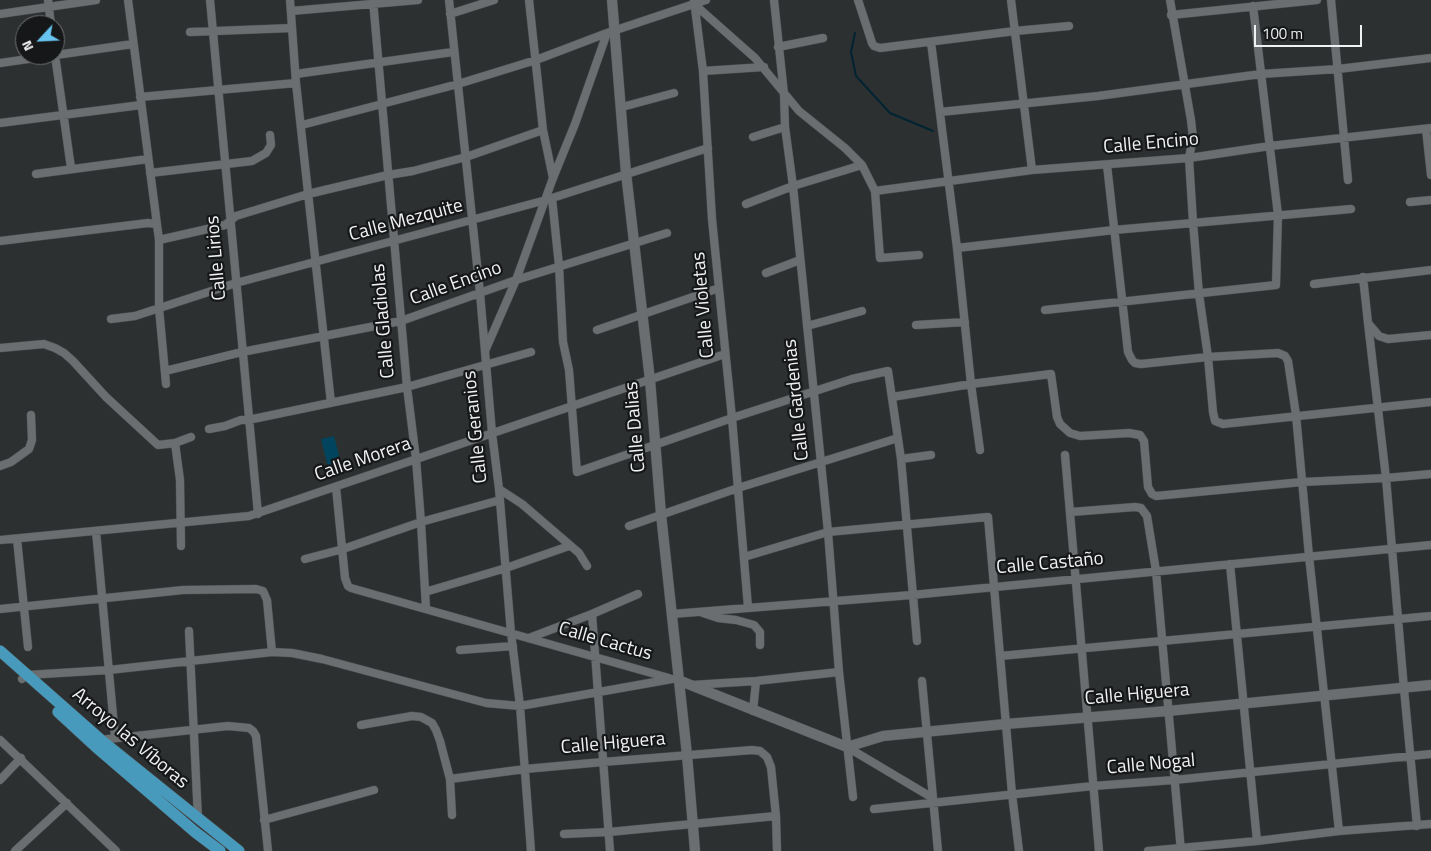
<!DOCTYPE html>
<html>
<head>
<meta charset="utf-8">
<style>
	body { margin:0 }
	#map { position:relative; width:1431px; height:851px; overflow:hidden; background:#2c3031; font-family:"Titillium Web",sans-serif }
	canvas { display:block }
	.north { position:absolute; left:15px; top:15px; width:50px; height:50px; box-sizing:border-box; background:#161718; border:1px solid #6d6e70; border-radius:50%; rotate:245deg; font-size:14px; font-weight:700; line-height:20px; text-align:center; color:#eff1f3 }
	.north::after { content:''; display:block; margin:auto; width:18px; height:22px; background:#67c4f0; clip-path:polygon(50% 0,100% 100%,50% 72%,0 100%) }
	.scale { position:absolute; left:1254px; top:25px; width:108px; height:22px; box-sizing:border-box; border:2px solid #eff1f3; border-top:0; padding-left:6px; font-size:15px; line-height:18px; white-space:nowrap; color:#eff1f3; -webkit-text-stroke:4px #161718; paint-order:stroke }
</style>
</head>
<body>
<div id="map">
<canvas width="1431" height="851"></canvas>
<div class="north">N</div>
<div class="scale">100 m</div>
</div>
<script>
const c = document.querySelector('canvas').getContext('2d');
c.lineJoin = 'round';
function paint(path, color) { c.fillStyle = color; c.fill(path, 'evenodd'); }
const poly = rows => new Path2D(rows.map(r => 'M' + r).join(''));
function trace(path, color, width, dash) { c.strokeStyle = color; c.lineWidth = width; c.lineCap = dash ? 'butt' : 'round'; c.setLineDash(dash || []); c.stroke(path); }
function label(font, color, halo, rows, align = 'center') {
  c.font = font + ' "Titillium Web",sans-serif'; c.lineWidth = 4.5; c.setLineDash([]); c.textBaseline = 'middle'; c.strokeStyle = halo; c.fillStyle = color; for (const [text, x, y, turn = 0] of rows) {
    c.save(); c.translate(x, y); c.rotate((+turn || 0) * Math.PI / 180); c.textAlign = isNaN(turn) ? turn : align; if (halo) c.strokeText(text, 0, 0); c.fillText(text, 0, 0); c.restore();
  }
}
const green = poly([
	[334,436,342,467,329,471,321,439]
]);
const stream = poly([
	[855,33,851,52,856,76,890,113,933,131]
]);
const street = poly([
	[48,0,51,25],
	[128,0,159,240,159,308,166,384],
	[210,0,258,514],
	[290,0,296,83,331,403],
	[373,0,407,387,416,459,421,522,426,608],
	[449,0,480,293,492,433,499,489,511,633,520,706,531,851],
	[529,0,543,130,553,178],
	[694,0,703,71,712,219,732,418,748,607],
	[774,0,784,94,785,127,793,186,828,532,839,672,853,797],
	[858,0,872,43,874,46,880,48,1015,31,1069,26],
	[1011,0,1032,170],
	[1170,0,1191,120,1193,138,1189,158,1193,222,1199,294,1208,357,1213,412,1215,421,1223,424,1431,402],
	[1331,0,1348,180],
	[694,4,755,58,799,111,845,148,862,165,875,191,880,258,919,255],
	[291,11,418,0],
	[0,14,96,0],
	[450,14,494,0],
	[1171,15,1317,0],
	[190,32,292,28],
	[931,42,957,248,971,384,980,450],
	[778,47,823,38],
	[55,55,71,168],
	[0,63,133,44],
	[703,71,764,67],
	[296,74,453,52],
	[140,97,296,83],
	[622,107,674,93],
	[940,112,1098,96,1261,74,1338,69,1431,58],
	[0,123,141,105],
	[302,125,458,84,536,60,607,33,706,0],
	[1426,129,1431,175],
	[753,137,785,127],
	[1107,165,1128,352,1132,360,1135,363,1141,364,1208,357,1278,353,1285,356,1288,361,1296,415,1309,556,1339,831],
	[150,173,252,161,266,153,271,145,270,135],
	[36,174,148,159],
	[875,191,1032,170,1189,158,1270,146,1431,128],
	[552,198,559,266,563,342,569,370,577,472,732,418,852,379,888,371,901,459,917,641],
	[1410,202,1431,200],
	[746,204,793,186,862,165],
	[159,240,225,225,236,216,308,194,388,175,413,171,466,157,543,130],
	[0,241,148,223,156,224],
	[957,248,1114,230,1351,209],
	[766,273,800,260],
	[1363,277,1368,323,1379,336,1388,339,1431,335],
	[1314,284,1431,270],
	[1045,310,1276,285,1278,215,1253,6],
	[111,319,135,316,236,283,546,200,708,148],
	[1368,323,1386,478,1404,689,1417,826],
	[916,325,965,322],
	[807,326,862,311],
	[597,330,719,288],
	[0,348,44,344,55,348,64,353,73,361,106,397,158,445,175,443,191,437],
	[485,351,516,280,553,178,575,124,607,33],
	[165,371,242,352,401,321,516,280,667,233],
	[892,397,971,384,1051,374,1057,417,1060,424,1070,433,1080,436,1129,433,1140,435,1144,441,1148,487,1152,494,1156,496,1302,482,1386,478,1431,474],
	[209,429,225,426,241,420,248,420,407,387,531,352],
	[175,443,180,480,181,546],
	[1065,455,1099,851],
	[901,459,931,455],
	[0,466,11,462,29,449,32,440,31,415],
	[336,487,345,578,348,586,351,588,669,678],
	[499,489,522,504,579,553,587,566],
	[1071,512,1135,507,1141,508,1147,516,1156,571,1181,851],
	[629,526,738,488,898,438],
	[96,531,115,737],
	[17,539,28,647],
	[0,540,249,516,725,354],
	[744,557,828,532,988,517,1012,794,1019,851],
	[305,559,343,549,421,522,500,500],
	[1230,564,1257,841],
	[425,592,506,568,569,546],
	[0,609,183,590,256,589,263,591,267,600,272,652],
	[703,613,718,618,736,620,754,625,760,632,760,645],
	[592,614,610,851],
	[672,614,912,595,1431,545],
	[189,631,198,819],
	[529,638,592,614,638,594],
	[460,650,513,646],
	[1000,656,1431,616],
	[22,679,27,675,109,670,272,652,292,653,322,659,486,703,520,706,672,679],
	[922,681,938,851],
	[692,685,756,681,839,672],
	[753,711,756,681],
	[361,725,412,716,421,717,432,723,436,730,440,741,450,779,452,815],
	[0,740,116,851],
	[99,740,228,726,249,728,253,731,256,736,268,851],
	[847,747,931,797],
	[450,779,525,769,603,762,752,750,760,751,767,757,771,767,776,816,777,851],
	[0,780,21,758],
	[874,809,1093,786,1174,780,1431,754],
	[264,820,374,790],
	[564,834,609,832,776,816],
	[15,851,67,803],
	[1148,851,1257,841,1339,831,1431,824]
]);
const secondary = poly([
	[612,0,626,173,650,380,661,514,687,755,695,851],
	[678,680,847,747,883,736,1006,724,1168,711,1431,685]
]);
const primary = poly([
	[0,651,101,740,239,851],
	[58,712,96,747,195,832,220,851]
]);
const streetNames = [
	["Calle Encino",1151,144,-5],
	["Calle Mezquite",406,221,-15],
	["Calle Lirios",217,258,-95],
	["Calle Encino",456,284,-20],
	["Calle Violetas",704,305,-95],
	["Calle Gladiolas",384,321,-95],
	["Calle Gardenias",797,400,-96],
	["Calle Geranios",476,427,-96],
	["Calle Dalias",636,427,-95],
	["Calle Morera",363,460,-19],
	["Calle Castaño",1050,564,-5],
	["Calle Cactus",605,642,16],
	["Calle Higuera",1137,695,-5],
	["Arroyo las Víboras",130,739,40],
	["Calle Higuera",613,744,-5],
	["Calle Nogal",1151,765,-5]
];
paint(green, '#00445d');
trace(stream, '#022432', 2);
trace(street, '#494c4d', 9);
trace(secondary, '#494c4d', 11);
trace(primary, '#494c4d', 12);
trace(street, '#6a6e70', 8);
trace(secondary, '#6a6e70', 10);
trace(primary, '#489abc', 11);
label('19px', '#eff1f3', '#161718', streetNames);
</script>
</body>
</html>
